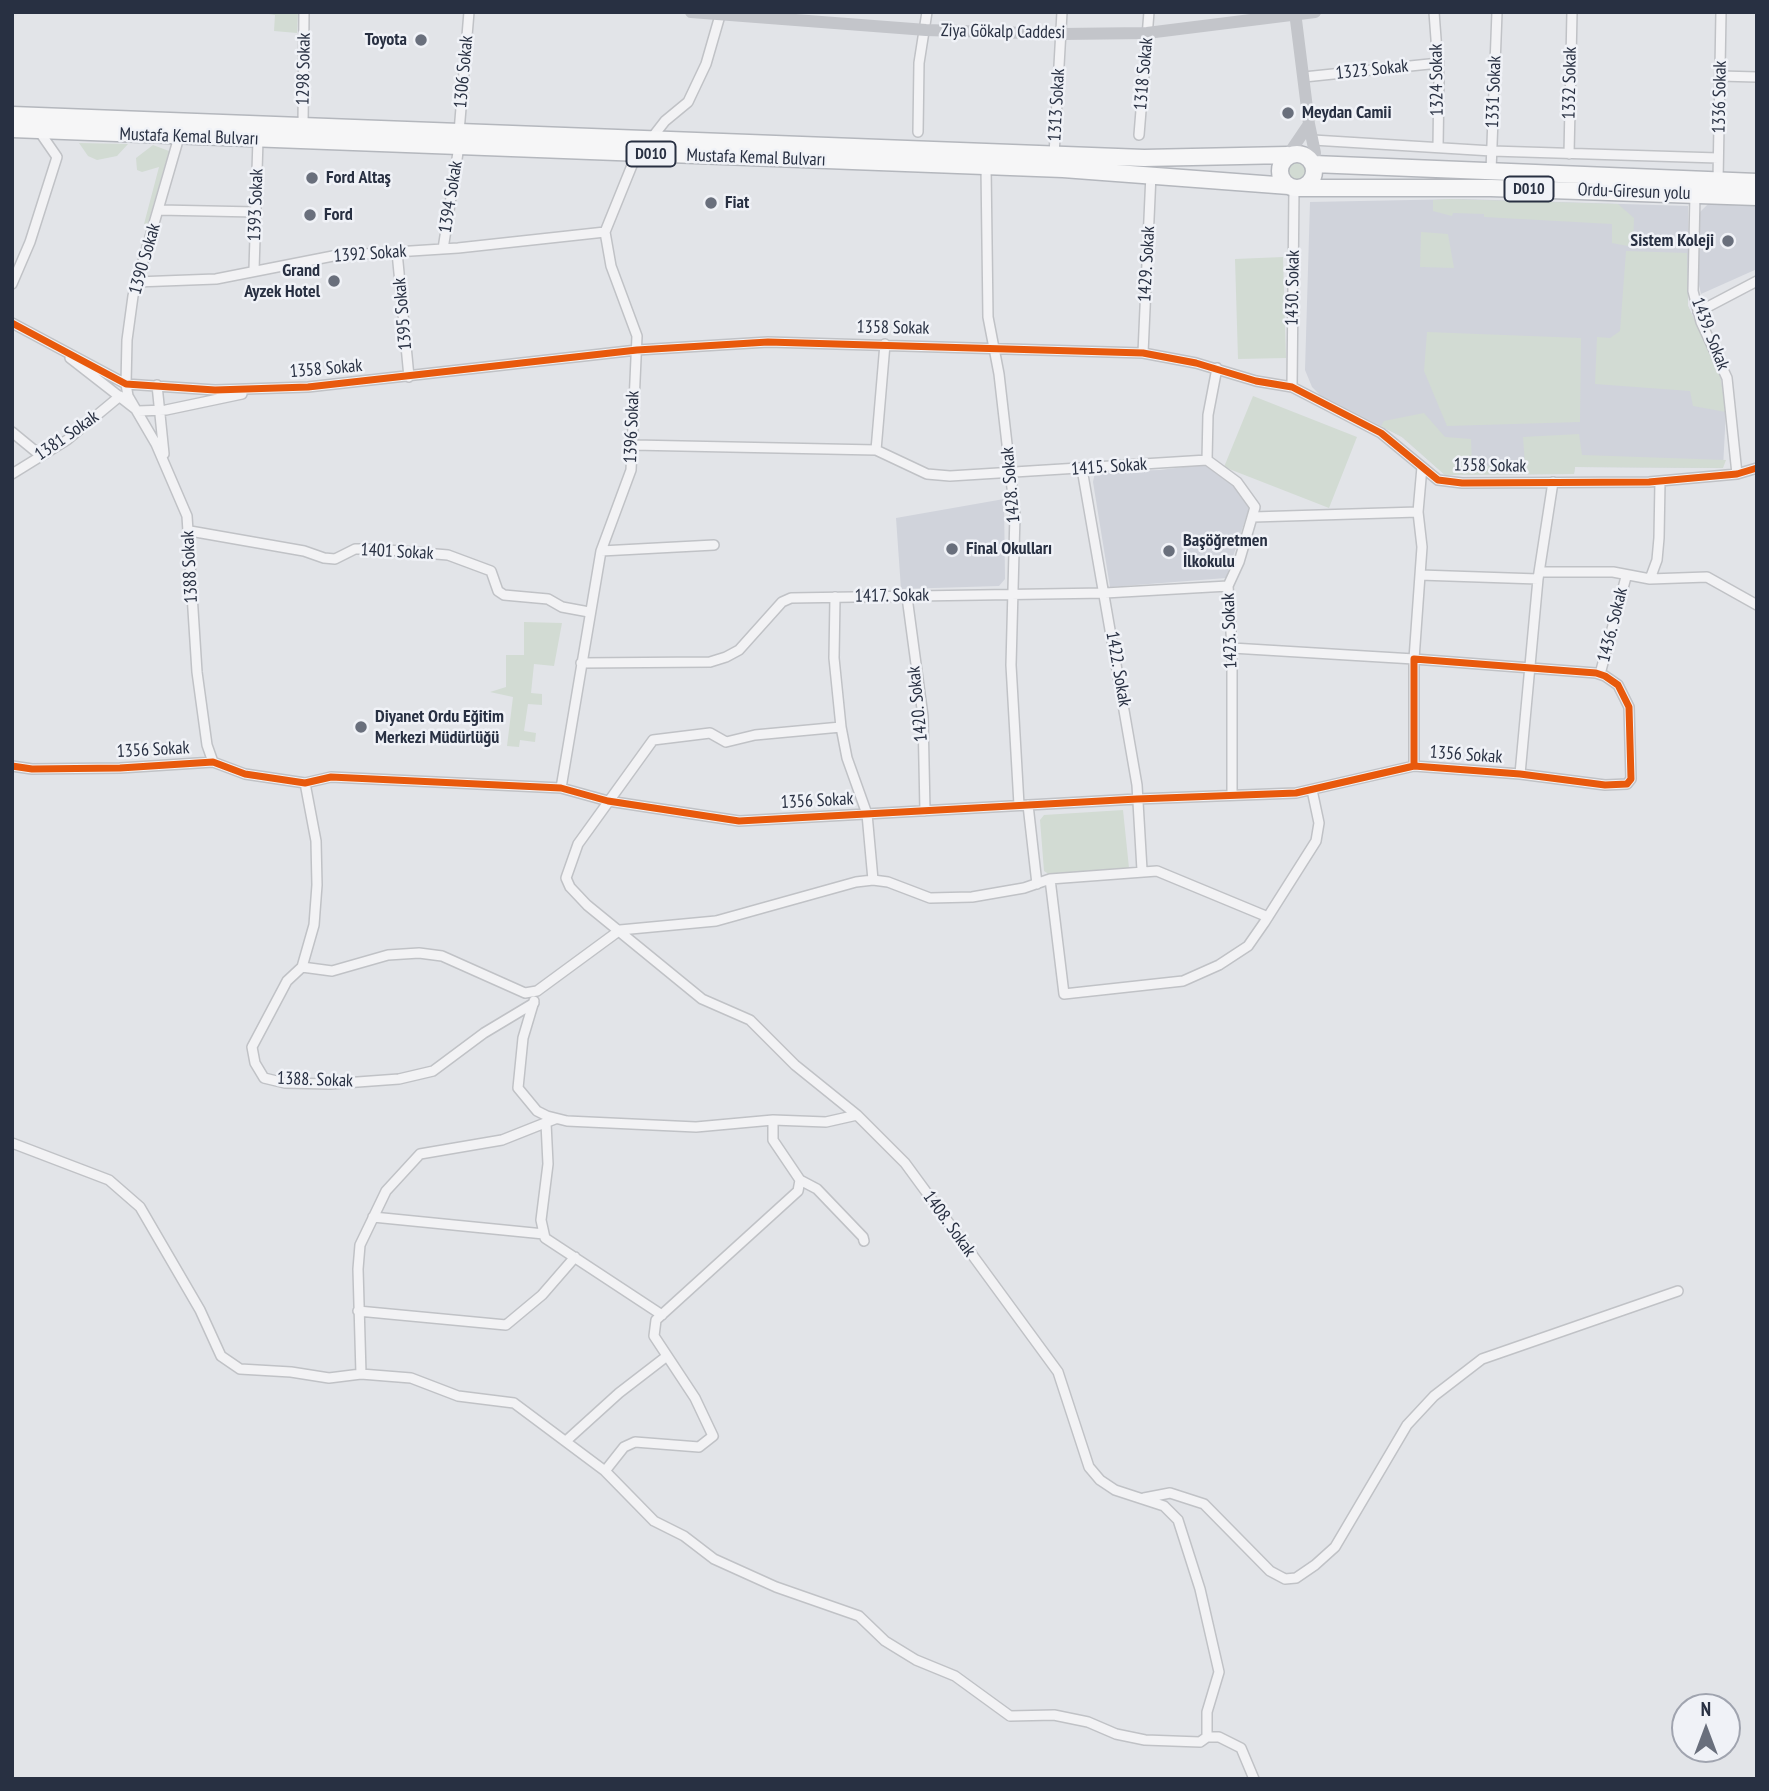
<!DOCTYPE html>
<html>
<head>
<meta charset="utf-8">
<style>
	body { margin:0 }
	#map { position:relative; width:1769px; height:1791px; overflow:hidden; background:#e2e4e8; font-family:"PT Sans Narrow",sans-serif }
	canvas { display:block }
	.frame { position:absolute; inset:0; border:14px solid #283042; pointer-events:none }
	.north { position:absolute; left:1671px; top:1693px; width:70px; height:70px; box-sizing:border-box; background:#f0f2f7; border:2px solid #a0a4af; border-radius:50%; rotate:0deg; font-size:19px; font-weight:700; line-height:28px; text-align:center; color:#283042 }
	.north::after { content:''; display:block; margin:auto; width:24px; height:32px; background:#696f7c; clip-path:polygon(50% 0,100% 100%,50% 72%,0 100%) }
</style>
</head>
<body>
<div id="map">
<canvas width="1769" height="1791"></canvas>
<div class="frame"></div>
<div class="north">N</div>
</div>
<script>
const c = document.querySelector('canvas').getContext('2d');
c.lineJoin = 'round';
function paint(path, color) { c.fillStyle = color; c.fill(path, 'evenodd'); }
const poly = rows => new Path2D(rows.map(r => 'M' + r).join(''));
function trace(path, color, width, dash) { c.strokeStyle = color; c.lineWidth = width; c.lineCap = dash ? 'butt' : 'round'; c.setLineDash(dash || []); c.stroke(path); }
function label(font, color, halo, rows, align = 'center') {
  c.font = font + ' "PT Sans Narrow",sans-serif'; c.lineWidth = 5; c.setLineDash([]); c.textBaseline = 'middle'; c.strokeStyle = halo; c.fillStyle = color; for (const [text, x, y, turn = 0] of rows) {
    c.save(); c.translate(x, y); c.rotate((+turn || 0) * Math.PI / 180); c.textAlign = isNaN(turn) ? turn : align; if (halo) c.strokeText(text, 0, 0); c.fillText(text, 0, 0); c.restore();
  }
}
const built = poly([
	[1462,199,1688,206,1688,306,1720,375,1726,410,1723,468,1575,467,1574,474,1445,475,1402,437,1320,395,1312,387,1305,370,1310,202],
	[1708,204,1757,206,1757,269,1701,294,1699,285,1699,213],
	[1207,464,1235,484,1250,505,1226,578,1110,587,1093,482,1095,472,1160,470],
	[1004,499,1005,579,999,586,901,589,896,518]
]);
const green = poly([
	[256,12,298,12,297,33,274,31,275,15],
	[79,143,128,144,117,156,97,160,88,156],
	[153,145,169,151,148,223,144,224,159,167,142,172,137,170,136,158],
	'1287 171a10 10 0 1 1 20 0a10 10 0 1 1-20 0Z',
	[1448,199,1618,204,1634,218,1633,247,1612,243,1612,224,1484,217,1484,214,1453,213,1452,216,1433,211,1433,200],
	[1421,232,1448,234,1454,268,1420,267],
	[1626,251,1687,253,1688,306,1720,375,1726,412,1693,406,1690,391,1595,384,1597,337,1610,338,1620,331],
	[1283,257,1286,358,1238,359,1235,259],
	[1427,332,1581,338,1580,422,1447,426,1424,371],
	[1253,396,1357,437,1329,508,1224,467],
	[1424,413,1445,437,1471,439,1472,466,1525,465,1523,437,1579,434,1582,455,1726,460,1723,468,1575,467,1574,474,1445,475,1402,437,1381,426,1384,421],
	[524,622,562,623,554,666,534,664,531,693,542,694,542,705,528,704,524,731,536,733,535,742,520,740,519,747,507,746,513,697,490,692,506,687,506,655,524,655],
	[1123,810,1129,868,1050,875,1044,871,1040,820,1044,815]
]);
const street = poly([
	[1434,12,1439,79,1438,147],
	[1720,76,1757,77],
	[1304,77,1439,63],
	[303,126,304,12],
	[459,132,469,12],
	[918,132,919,63,927,12],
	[1139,135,1149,12],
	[179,137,133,296,127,340,126,384,128,396,156,444,187,516,197,672,207,745,213,762],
	[651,139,665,121,688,102,706,64,721,12],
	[1313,140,1492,151,1718,158],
	[1569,154,1572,12],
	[1054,155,1062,12],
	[986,167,988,317,999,374,1015,514,1011,665,1019,805],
	[1491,171,1497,12],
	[1718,181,1721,12],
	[1695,194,1693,291,1701,322,1727,378,1737,474],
	[159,210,256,212],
	[443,249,459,146],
	[397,252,409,377],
	[254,270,258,139],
	[136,282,216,279,333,256,458,248,605,232],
	[12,284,30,242,57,157,39,131],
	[1698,312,1757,281],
	[12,323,126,384,215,390,308,387,637,350,768,342,1143,353,1196,363,1256,381,1292,387,1381,433,1438,480,1462,483,1649,482,1737,474,1757,468],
	[1143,353,1151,174],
	[70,358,138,411,166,410,242,394],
	[1217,368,1208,415,1207,460,1237,482,1255,507,1239,562,1228,586,1232,648,1232,794],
	[157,385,164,454],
	[1292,387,1294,188],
	[12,432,40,455],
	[633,445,876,450,927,474,950,476,1207,460],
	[876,450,885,344],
	[1082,469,1137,785,1142,870],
	[12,474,67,440,120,396],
	[1253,517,1418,512],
	[190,531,304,551,324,558,335,559,355,549,376,549,448,555,491,571,498,591,504,595,548,599,562,607,589,612],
	[601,551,714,545],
	[1539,572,1613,572,1650,579,1707,577,1757,605],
	[1420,575,1538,579],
	[1650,579,1657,560,1659,538,1660,481],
	[835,597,834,658,841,727,847,758,867,814,873,880],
	[907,597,923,716,925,811],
	[1232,648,1414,659,1422,547,1418,512,1422,467],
	[581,663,710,662,726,657,739,650,782,602,791,598,1105,593,1228,586],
	[1600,674,1626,577],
	[841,727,755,735,726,742,710,733,653,740,578,844,566,878,570,887,587,905,702,999,750,1020,795,1065,857,1115,905,1163,1058,1372,1089,1467,1100,1480,1115,1490,1164,1506,1178,1520,1200,1589,1219,1672,1207,1712,1207,1737,1219,1737,1241,1748,1254,1779],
	[12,766,32,769,120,768,213,762,245,774,305,783,331,777,561,788,608,801,739,821,1137,799,1296,793,1414,766,1520,774,1605,785,1627,784,1631,779,1629,707,1618,685,1605,676,1596,673,1414,659,1414,766],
	[1520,774,1538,579,1553,482],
	[305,783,316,841,317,885,314,925,302,967,287,981,252,1047,255,1063,264,1078,285,1083,330,1084,399,1079,433,1071,484,1033,534,1003],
	[561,788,601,551,631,470,637,336,611,266,605,232,637,153],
	[1028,805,1037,884],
	[1050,879,1064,994,1183,981,1219,965,1248,946,1264,923,1316,841,1319,823,1312,790],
	[302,967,332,971,388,955,419,953,442,956,525,993,537,991,620,930,716,921,856,882,873,880,888,882,930,898,972,897,1024,888,1050,879,1157,871,1268,917],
	[534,1001,523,1038,518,1088,537,1111,547,1116,567,1121,696,1127,773,1120,826,1122,857,1115],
	[546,1123,548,1164,541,1220,545,1238,662,1315],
	[12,1143,109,1180,140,1207,200,1310,221,1356,240,1369,291,1372,329,1378,361,1374,411,1378,458,1396,514,1403,605,1471,654,1521,684,1536,714,1559,776,1587,859,1616,885,1641,916,1660,955,1676,1010,1716,1054,1715,1088,1722,1116,1734,1145,1740,1200,1742,1207,1737],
	[800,1180,817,1189,863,1237,864,1241],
	[373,1217,544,1234],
	[358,1311,506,1325,542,1295,575,1257],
	[361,1374,358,1269,360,1245,386,1191,420,1154,502,1140,555,1119],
	[566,1441,619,1393,667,1356],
	[605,1471,624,1447,635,1442,699,1447,713,1436,695,1398,654,1336,656,1320,798,1191,800,1180,773,1140,773,1120],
	[1144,1498,1170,1493,1204,1504,1270,1571,1285,1579,1296,1578,1315,1565,1335,1547,1407,1425,1434,1396,1482,1359,1678,1291]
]);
const secondary = poly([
	[691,12,926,30,1061,34,1147,33,1315,12],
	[1295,12,1309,124],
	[1288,155,1309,124,1315,153,1313,164]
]);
const highway = poly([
	[12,115,1144,158,1288,155],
	[12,129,1063,169,1289,186],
	'1280 171a17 17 0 1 1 34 0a17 17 0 1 1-34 0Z',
	[1313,164,1757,182],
	[1301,188,1491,188,1757,197]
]);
const cycleway = poly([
	[12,323,126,384,215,390,308,387,637,350,768,342,1143,353,1196,363,1256,381,1292,387,1381,433,1438,480,1462,483,1649,482,1737,474,1757,468],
	[12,766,32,769,120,768,213,762,245,774,305,783,331,777,561,788,608,801,739,821,1137,799,1296,793,1414,766,1520,774,1605,785,1627,784,1631,779,1629,707,1618,685,1605,676,1596,673,1414,659,1414,766]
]);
const markers = [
	[421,40,7,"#696f7c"],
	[1288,113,7,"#696f7c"],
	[312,178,7,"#696f7c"],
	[711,203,7,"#696f7c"],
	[310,215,7,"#696f7c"],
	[1728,241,7,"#696f7c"],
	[334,281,7,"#696f7c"],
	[952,549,7,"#696f7c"],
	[1169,551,7,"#696f7c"],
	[361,727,7,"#696f7c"]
];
const shields = [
	[651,154,49],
	[1529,189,49]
];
const shieldNames = [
	["D010",651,154],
	["D010",1529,189]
];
const streetNames = [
	["Ziya Gökalp Caddesi",1003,32,1],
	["1298 Sokak",304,69,-89],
	["1323 Sokak",1372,70,-6],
	["1306 Sokak",464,72,-85],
	["1318 Sokak",1144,74,-85],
	["1324 Sokak",1437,80,-91],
	["1332 Sokak",1570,83,-89],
	["1331 Sokak",1494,92,-88],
	["1336 Sokak",1720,97,-89],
	["1313 Sokak",1057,105,-87],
	["Mustafa Kemal Bulvarı",189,137,2],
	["Mustafa Kemal Bulvarı",756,158,2],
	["Ordu-Giresun yolu",1634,192,2],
	["1394 Sokak",451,197,-81],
	["1393 Sokak",256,205,-88],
	["1392 Sokak",370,254,-4],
	["1390 Sokak",145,259,-74],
	["1429. Sokak",1147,264,-87],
	["1430. Sokak",1293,288,-89],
	["1395 Sokak",403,314,-95],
	["1358 Sokak",893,328,1],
	["1439. Sokak",1710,334,69],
	["1358 Sokak",326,369,-5],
	["1396 Sokak",632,427,-88],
	["1381 Sokak",67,436,-35],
	["1358 Sokak",1490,466,1],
	["1415. Sokak",1109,467,-4],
	["1428. Sokak",1011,485,-95],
	["1401 Sokak",397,552,3],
	["1388 Sokak",190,567,-93],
	["1417. Sokak",892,596,-1],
	["1436. Sokak",1613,625,-76],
	["1423. Sokak",1230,631,-92],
	["1422. Sokak",1118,669,80],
	["1420. Sokak",918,704,-96],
	["1356 Sokak",153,750,-3],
	["1356 Sokak",1466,755,4],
	["1356 Sokak",817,801,-3],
	["1388. Sokak",315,1080,2],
	["1408. Sokak",949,1224,54]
];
const poiNames = [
	["Toyota",407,40,"right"],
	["Meydan Camii",1302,113],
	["Ford Altaş",326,178],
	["Fiat",725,203],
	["Ford",324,215],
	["Sistem Koleji",1714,241,"right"],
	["Grand",320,271,"right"],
	["Ayzek Hotel",320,292,"right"],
	["Başöğretmen",1183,541],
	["İlkokulu",1183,562],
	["Final Okulları",966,549],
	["Diyanet Ordu Eğitim",375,717],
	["Merkezi Müdürlüğü",375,738]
];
paint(built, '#d0d3db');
paint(green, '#d2dbd3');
trace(street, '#c0c2c6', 12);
trace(highway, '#b4b7bd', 19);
trace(street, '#f2f2f4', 9);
trace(secondary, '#c3c5ca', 12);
trace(highway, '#f6f6f7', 16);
trace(cycleway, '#e8590c', 7);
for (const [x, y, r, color] of markers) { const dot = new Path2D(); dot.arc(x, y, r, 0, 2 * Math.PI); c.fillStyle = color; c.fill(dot); trace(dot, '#f0f2f7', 2.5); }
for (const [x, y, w] of shields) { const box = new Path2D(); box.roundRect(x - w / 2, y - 12.5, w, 25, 5); c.fillStyle = '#f0f2f7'; c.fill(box); trace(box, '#283042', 2); }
label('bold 16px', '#283042', null, shieldNames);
label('18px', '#283042', '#f0f2f7', streetNames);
label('bold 18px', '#283042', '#f0f2f7', poiNames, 'left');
</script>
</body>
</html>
